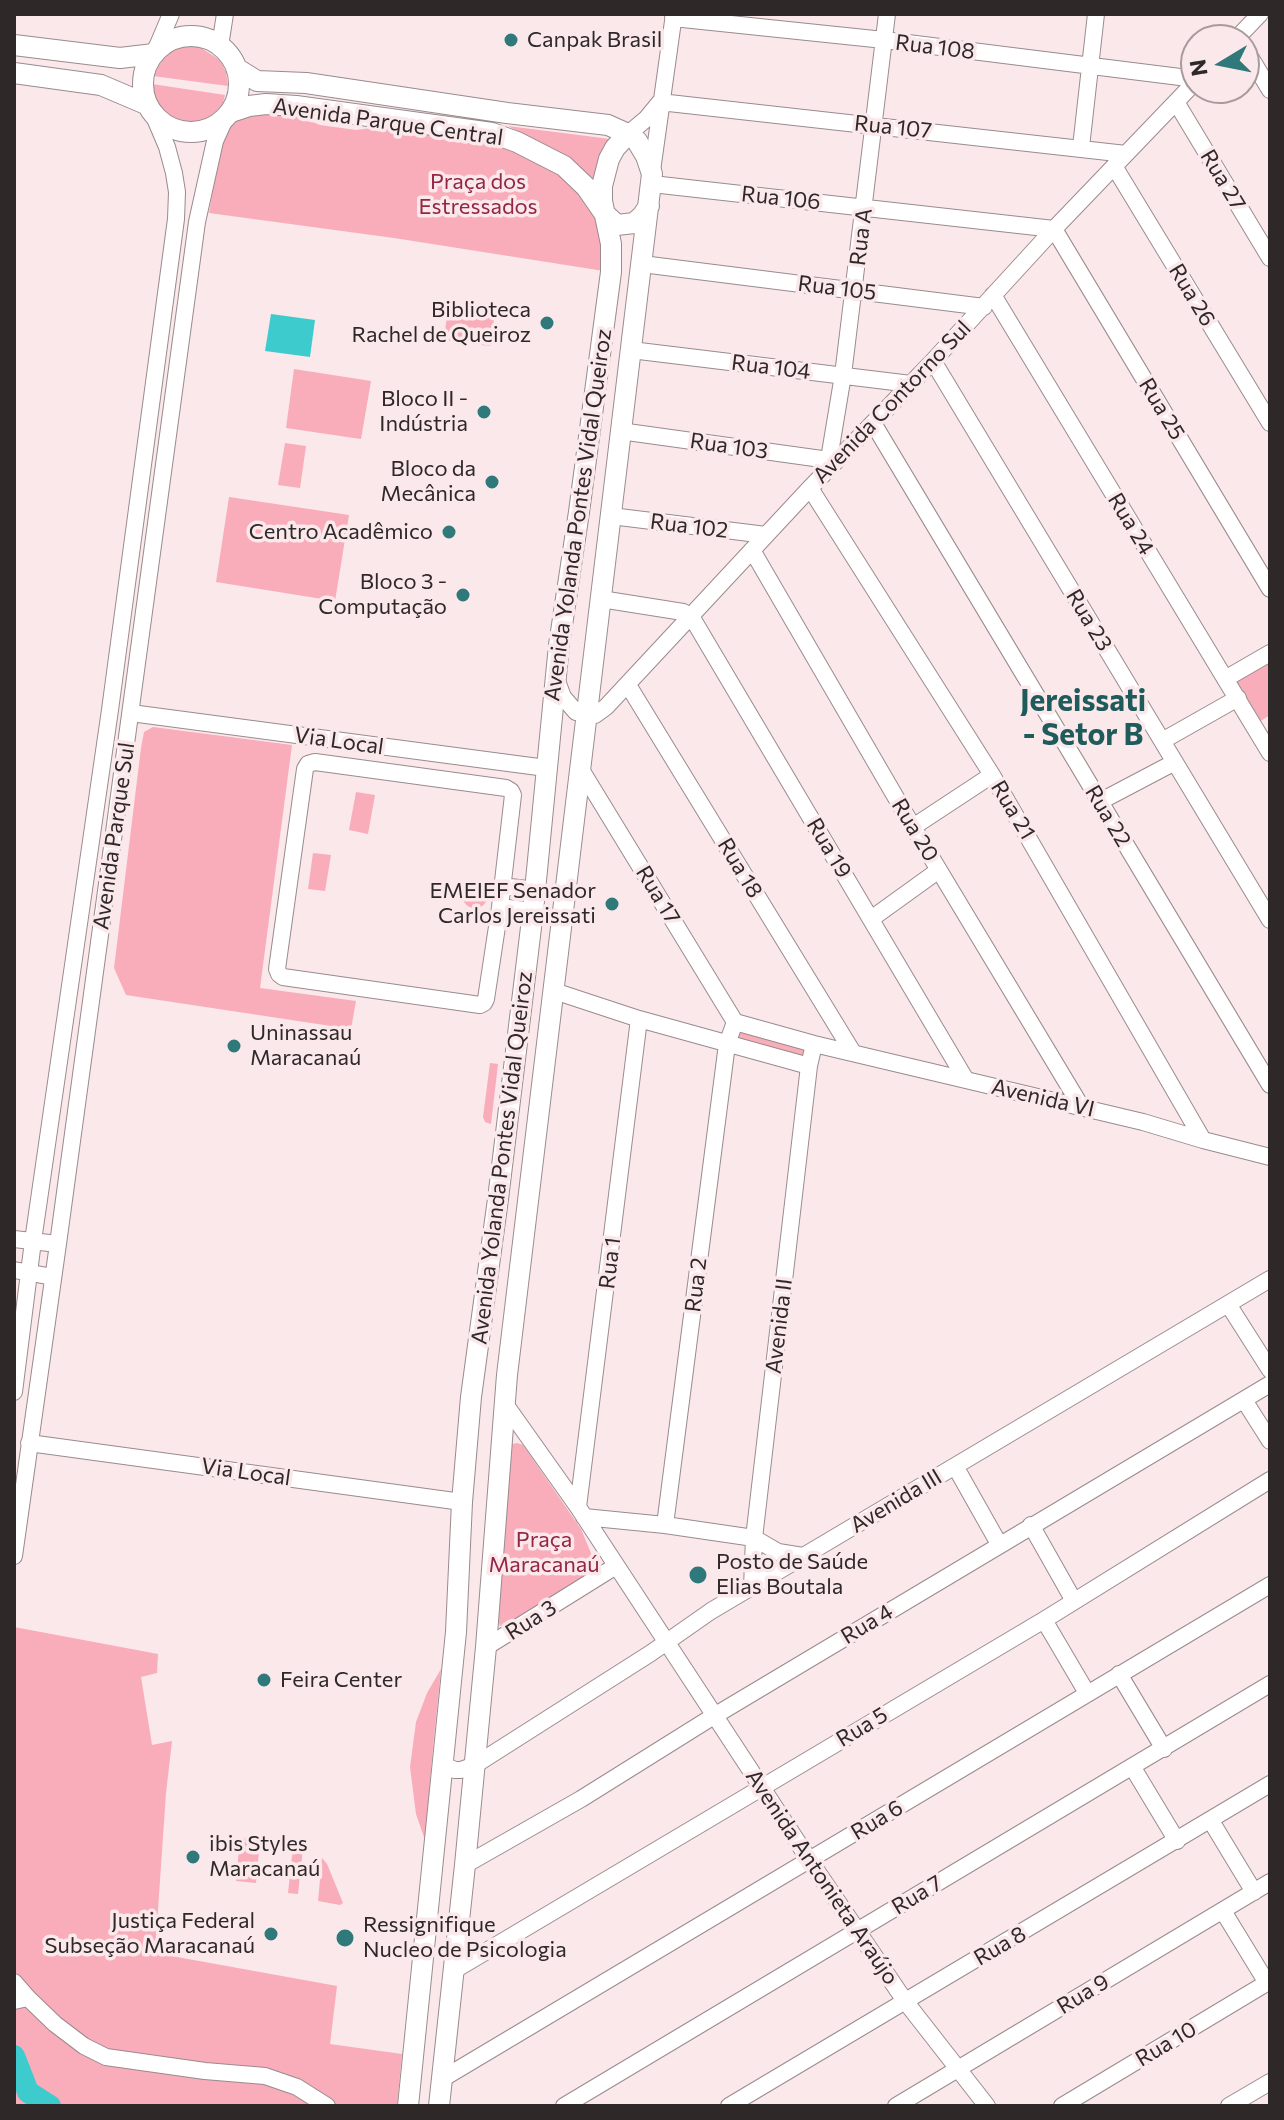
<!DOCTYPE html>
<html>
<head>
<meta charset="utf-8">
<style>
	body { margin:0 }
	#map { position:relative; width:1284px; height:2120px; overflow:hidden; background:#fae8eb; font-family:Commissioner,sans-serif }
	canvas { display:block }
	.frame { position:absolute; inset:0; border:16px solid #2f2829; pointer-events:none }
	.north { position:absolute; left:1180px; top:24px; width:80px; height:80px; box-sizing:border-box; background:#fae8eb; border:2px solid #a99b9d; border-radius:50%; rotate:260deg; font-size:22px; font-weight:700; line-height:32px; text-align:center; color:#2f2829 }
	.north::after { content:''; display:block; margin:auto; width:28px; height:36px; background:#2f797a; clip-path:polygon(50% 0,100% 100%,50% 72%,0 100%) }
</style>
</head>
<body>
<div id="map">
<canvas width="1284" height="2120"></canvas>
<div class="frame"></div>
<div class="north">N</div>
</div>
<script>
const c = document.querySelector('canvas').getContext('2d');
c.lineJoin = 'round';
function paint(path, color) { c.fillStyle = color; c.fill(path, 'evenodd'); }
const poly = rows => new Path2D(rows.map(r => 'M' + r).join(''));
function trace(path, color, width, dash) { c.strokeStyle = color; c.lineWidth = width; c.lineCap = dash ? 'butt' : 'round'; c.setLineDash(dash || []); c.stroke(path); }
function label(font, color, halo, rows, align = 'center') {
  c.font = font + ' Commissioner,sans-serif'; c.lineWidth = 7; c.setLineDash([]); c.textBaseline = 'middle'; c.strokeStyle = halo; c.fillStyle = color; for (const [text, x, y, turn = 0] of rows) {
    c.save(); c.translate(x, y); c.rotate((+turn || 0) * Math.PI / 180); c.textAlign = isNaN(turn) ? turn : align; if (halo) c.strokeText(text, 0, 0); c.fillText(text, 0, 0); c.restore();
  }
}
const green = poly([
	[186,46,198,46,220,60,226,72,228,86,153,76,165,55,174,49],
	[152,84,225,95,223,103,216,112,205,120,193,123,181,123,170,119,160,111,153,99],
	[261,111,300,117,320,125,356,130,380,127,489,138,567,177,596,213,602,238,604,271,394,238,209,213,222,136,235,118],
	[508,126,610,139,603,152,596,186,587,174,563,156],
	[448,307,495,313,490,346,444,340],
	[294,369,371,381,361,439,286,428],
	[285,443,306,446,300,488,278,485],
	[229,497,349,515,335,601,216,582],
	[1270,661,1270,715,1259,722,1235,681],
	[153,727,292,745,260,988,356,1001,351,1029,126,995,114,968,141,748,144,732],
	[356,792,375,795,368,834,349,830],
	[313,853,331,855,325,891,308,889],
	'462 895a13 13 0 1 1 26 0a13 13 0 1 1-26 0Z',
	[739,1028,807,1045,803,1062,734,1039],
	[490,1063,498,1064,491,1124,485,1122,483,1117],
	[517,1443,523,1445,581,1529,598,1570,506,1626,500,1626,498,1620,512,1444],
	[14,1627,158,1654,157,1673,141,1677,152,1745,172,1741,166,1793,155,1953,337,1986,330,2044,402,2054,397,2106,14,2106],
	[441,1669,433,1747,425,1840,416,1814,410,1767,416,1722,427,1693],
	[240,1838,260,1840,256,1883,236,1881],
	[293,1847,303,1848,298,1894,288,1893],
	[322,1858,327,1864,343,1903,340,1905,318,1901]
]);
const water = poly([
	[271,314,315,320,310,357,265,351]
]);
const river = poly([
	[14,2056,28,2092,50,2106]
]);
const minor = poly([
	[673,18,884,40,1196,79],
	[1235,40,1260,14],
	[220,46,225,14],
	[1244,47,1270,90],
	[154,54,171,14],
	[660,102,1126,154],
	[1176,102,1270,258],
	[628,134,646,119,660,102],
	[1081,147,1096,14],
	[1114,166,1270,423],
	[652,171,674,14],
	[652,184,1054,229,1270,589],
	[642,264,984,307],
	[993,295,1270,753],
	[631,350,911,384],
	[933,361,1270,920],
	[873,423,1270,1085],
	[620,431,836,461],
	[829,459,843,375,887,14],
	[810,488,992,775,1203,1140],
	[611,516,766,535],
	[752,550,913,827,1082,1108],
	[601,599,683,612,691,616,966,1080],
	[556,678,563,697,576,712,595,715,606,707,810,488,933,361,1054,229,1196,81],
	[1225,679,1270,653],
	[628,685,852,1051],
	[131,713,546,768],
	[1162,741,1238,698],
	[315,762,506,788,511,791,513,795,500,907,486,999,484,1003,480,1005,283,977,279,974,277,969,305,769,308,764,315,762],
	[580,768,735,1022],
	[1099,802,1175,762],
	[913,827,992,775],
	[502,886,535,890],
	[500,907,533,911],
	[871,919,939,870],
	[554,991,639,1019,809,1066],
	[735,1022,814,1044,1143,1122,1203,1140,1270,1157],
	[14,1239,58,1244],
	[14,1270,53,1277],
	[1228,1304,1270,1370],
	[14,1392,33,1241,110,710,176,219,177,192,174,173,167,147,153,114],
	[1244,1400,1270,1441],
	[505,1404,578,1507,810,1861,905,2001,987,2106],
	[29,1443,462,1502],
	[955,1466,999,1544],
	[578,1507,639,1019],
	[584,1517,665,1525,754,1538,778,1552,803,1556],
	[665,1525,727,1044,735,1022],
	[1031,1525,1074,1601],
	[14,1556,58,1244,197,222,215,141,225,119],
	[752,1587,754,1538,809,1066,814,1044],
	[1044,1620,1087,1693],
	[486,1647,616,1566],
	[1119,1674,1164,1749],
	[443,1765,455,1770,461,1770,475,1765,651,1653,711,1611,1270,1279],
	[1133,1768,1177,1841],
	[1211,1821,1254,1892],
	[465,1865,581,1799,709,1719,1270,1384],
	[1223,1911,1267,1983],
	[453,1971,1044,1620,1270,1480],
	[14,1982,28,1998],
	[14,2001,28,1998,55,2024,84,2046,106,2057,205,2071,265,2076,297,2087,327,2106],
	[442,2079,1270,1585],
	[564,2106,1270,1684],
	[729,2106,1270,1784],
	[896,2106,1270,1882],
	[1062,2106,1270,1981],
	[1229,2106,1270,2082]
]);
const major = poly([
	'143 84a48 48 0 1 1 96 0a48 48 0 1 1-96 0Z',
	[14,45,120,58,154,54],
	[236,68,257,81,306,83,507,113,608,125,628,134,637,141,646,156,652,174,507,1375,486,1647,465,1865,439,2106],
	[14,73,101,85,148,105],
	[231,112,249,106,266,104,296,106,492,133,517,142,564,166,586,187,604,213,617,225,634,223,642,216,649,206],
	[408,2106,456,1632,462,1502,471,1397,498,1199,533,911,559,645,579,512,611,272,611,244,602,201,602,186,609,159,615,148,628,134]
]);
const markers = [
	[511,40,8,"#2f797a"],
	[547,323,8,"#2f797a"],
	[484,412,8,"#2f797a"],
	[492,482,8,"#2f797a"],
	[449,532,8,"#2f797a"],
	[463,595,8,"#2f797a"],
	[612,904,8,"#2f797a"],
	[234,1046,8,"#2f797a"],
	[698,1575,10,"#2f797a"],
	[264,1680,8,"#2f797a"],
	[193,1857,8,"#2f797a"],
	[271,1934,8,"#2f797a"],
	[345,1938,10,"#2f797a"]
];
const poiNames = [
	["Canpak Brasil",527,40,"left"],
	["Biblioteca",531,310],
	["Rachel de Queiroz",531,335],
	["Bloco II -",468,399],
	["Indústria",468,424],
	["Bloco da",476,469],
	["Mecânica",476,494],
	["Centro Acadêmico",433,532],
	["Bloco 3 -",447,582],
	["Computação",447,607],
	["EMEIEF Senador",596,891],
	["Carlos Jereissati",596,916],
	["Uninassau",250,1033,"left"],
	["Maracanaú",250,1058,"left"],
	["Posto de Saúde",716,1562,"left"],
	["Elias Boutala",716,1587,"left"],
	["Feira Center",280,1680,"left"],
	["ibis Styles",209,1844,"left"],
	["Maracanaú",209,1869,"left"],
	["Justiça Federal",255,1921],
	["Subseção Maracanaú",255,1946],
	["Ressignifique",363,1925,"left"],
	["Nucleo de Psicologia",363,1950,"left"]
];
const streetNames = [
	["Rua 108",935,47,7],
	["Avenida Parque Central",388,122,8],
	["Rua 107",893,127,6],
	["Rua 27",1223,180,59],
	["Rua 106",781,198,6],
	["Rua A",861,237,-83],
	["Rua 105",837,288,7],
	["Rua 26",1192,295,59],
	["Rua 104",771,367,7],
	["Avenida Contorno Sul",892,402,-46],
	["Rua 25",1162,409,59],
	["Rua 103",729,446,8],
	["Avenida Yolanda Pontes Vidal Queiroz",578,515,-82],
	["Rua 24",1131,524,59],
	["Rua 102",689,526,7],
	["Rua 23",1089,620,59],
	["Via Local",339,741,8],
	["Rua 21",1013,810,59],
	["Rua 22",1108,816,59],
	["Rua 20",915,830,59],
	["Avenida Parque Sul",114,836,-82],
	["Rua 19",829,848,59],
	["Rua 18",740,868,59],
	["Rua 17",658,895,59],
	["Avenida VI",1043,1098,13],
	["Avenida Yolanda Pontes Vidal Queiroz",502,1158,-83],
	["Rua 1",610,1263,-83],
	["Rua 2",696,1285,-83],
	["Avenida II",779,1326,-83],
	["Via Local",246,1472,8],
	["Avenida III",896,1501,-31],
	["Rua 3",531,1620,-32],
	["Rua 4",867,1624,-31],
	["Rua 5",862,1727,-31],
	["Rua 6",877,1820,-31],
	["Avenida Antonieta Araújo",822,1877,56],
	["Rua 7",917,1895,-31],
	["Rua 8",1000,1946,-30],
	["Rua 9",1083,1994,-31],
	["Rua 10",1166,2044,-31]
];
const parkNames = [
	["Praça dos",478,182],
	["Estressados",478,207],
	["Praça",544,1540],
	["Maracanaú",544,1565]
];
const districtNames = [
	["Jereissati",1083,701],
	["- Setor B",1083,735]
];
paint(green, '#f9acb9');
paint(water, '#3dcbcd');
trace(river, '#3dcbcd', 22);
trace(minor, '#9a8b8d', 18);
trace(major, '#9a8b8d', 22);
trace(minor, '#fff', 16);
trace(major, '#fff', 20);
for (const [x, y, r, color] of markers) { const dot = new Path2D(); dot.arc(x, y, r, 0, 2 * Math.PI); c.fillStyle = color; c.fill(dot); trace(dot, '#fae8eb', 3); }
label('22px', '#2f2829', '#fae8eb', poiNames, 'right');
label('22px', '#2f2829', '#fae8eb', streetNames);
label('22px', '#942545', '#fae8eb', parkNames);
label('bold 30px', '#205b5c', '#fae8eb', districtNames);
</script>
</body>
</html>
